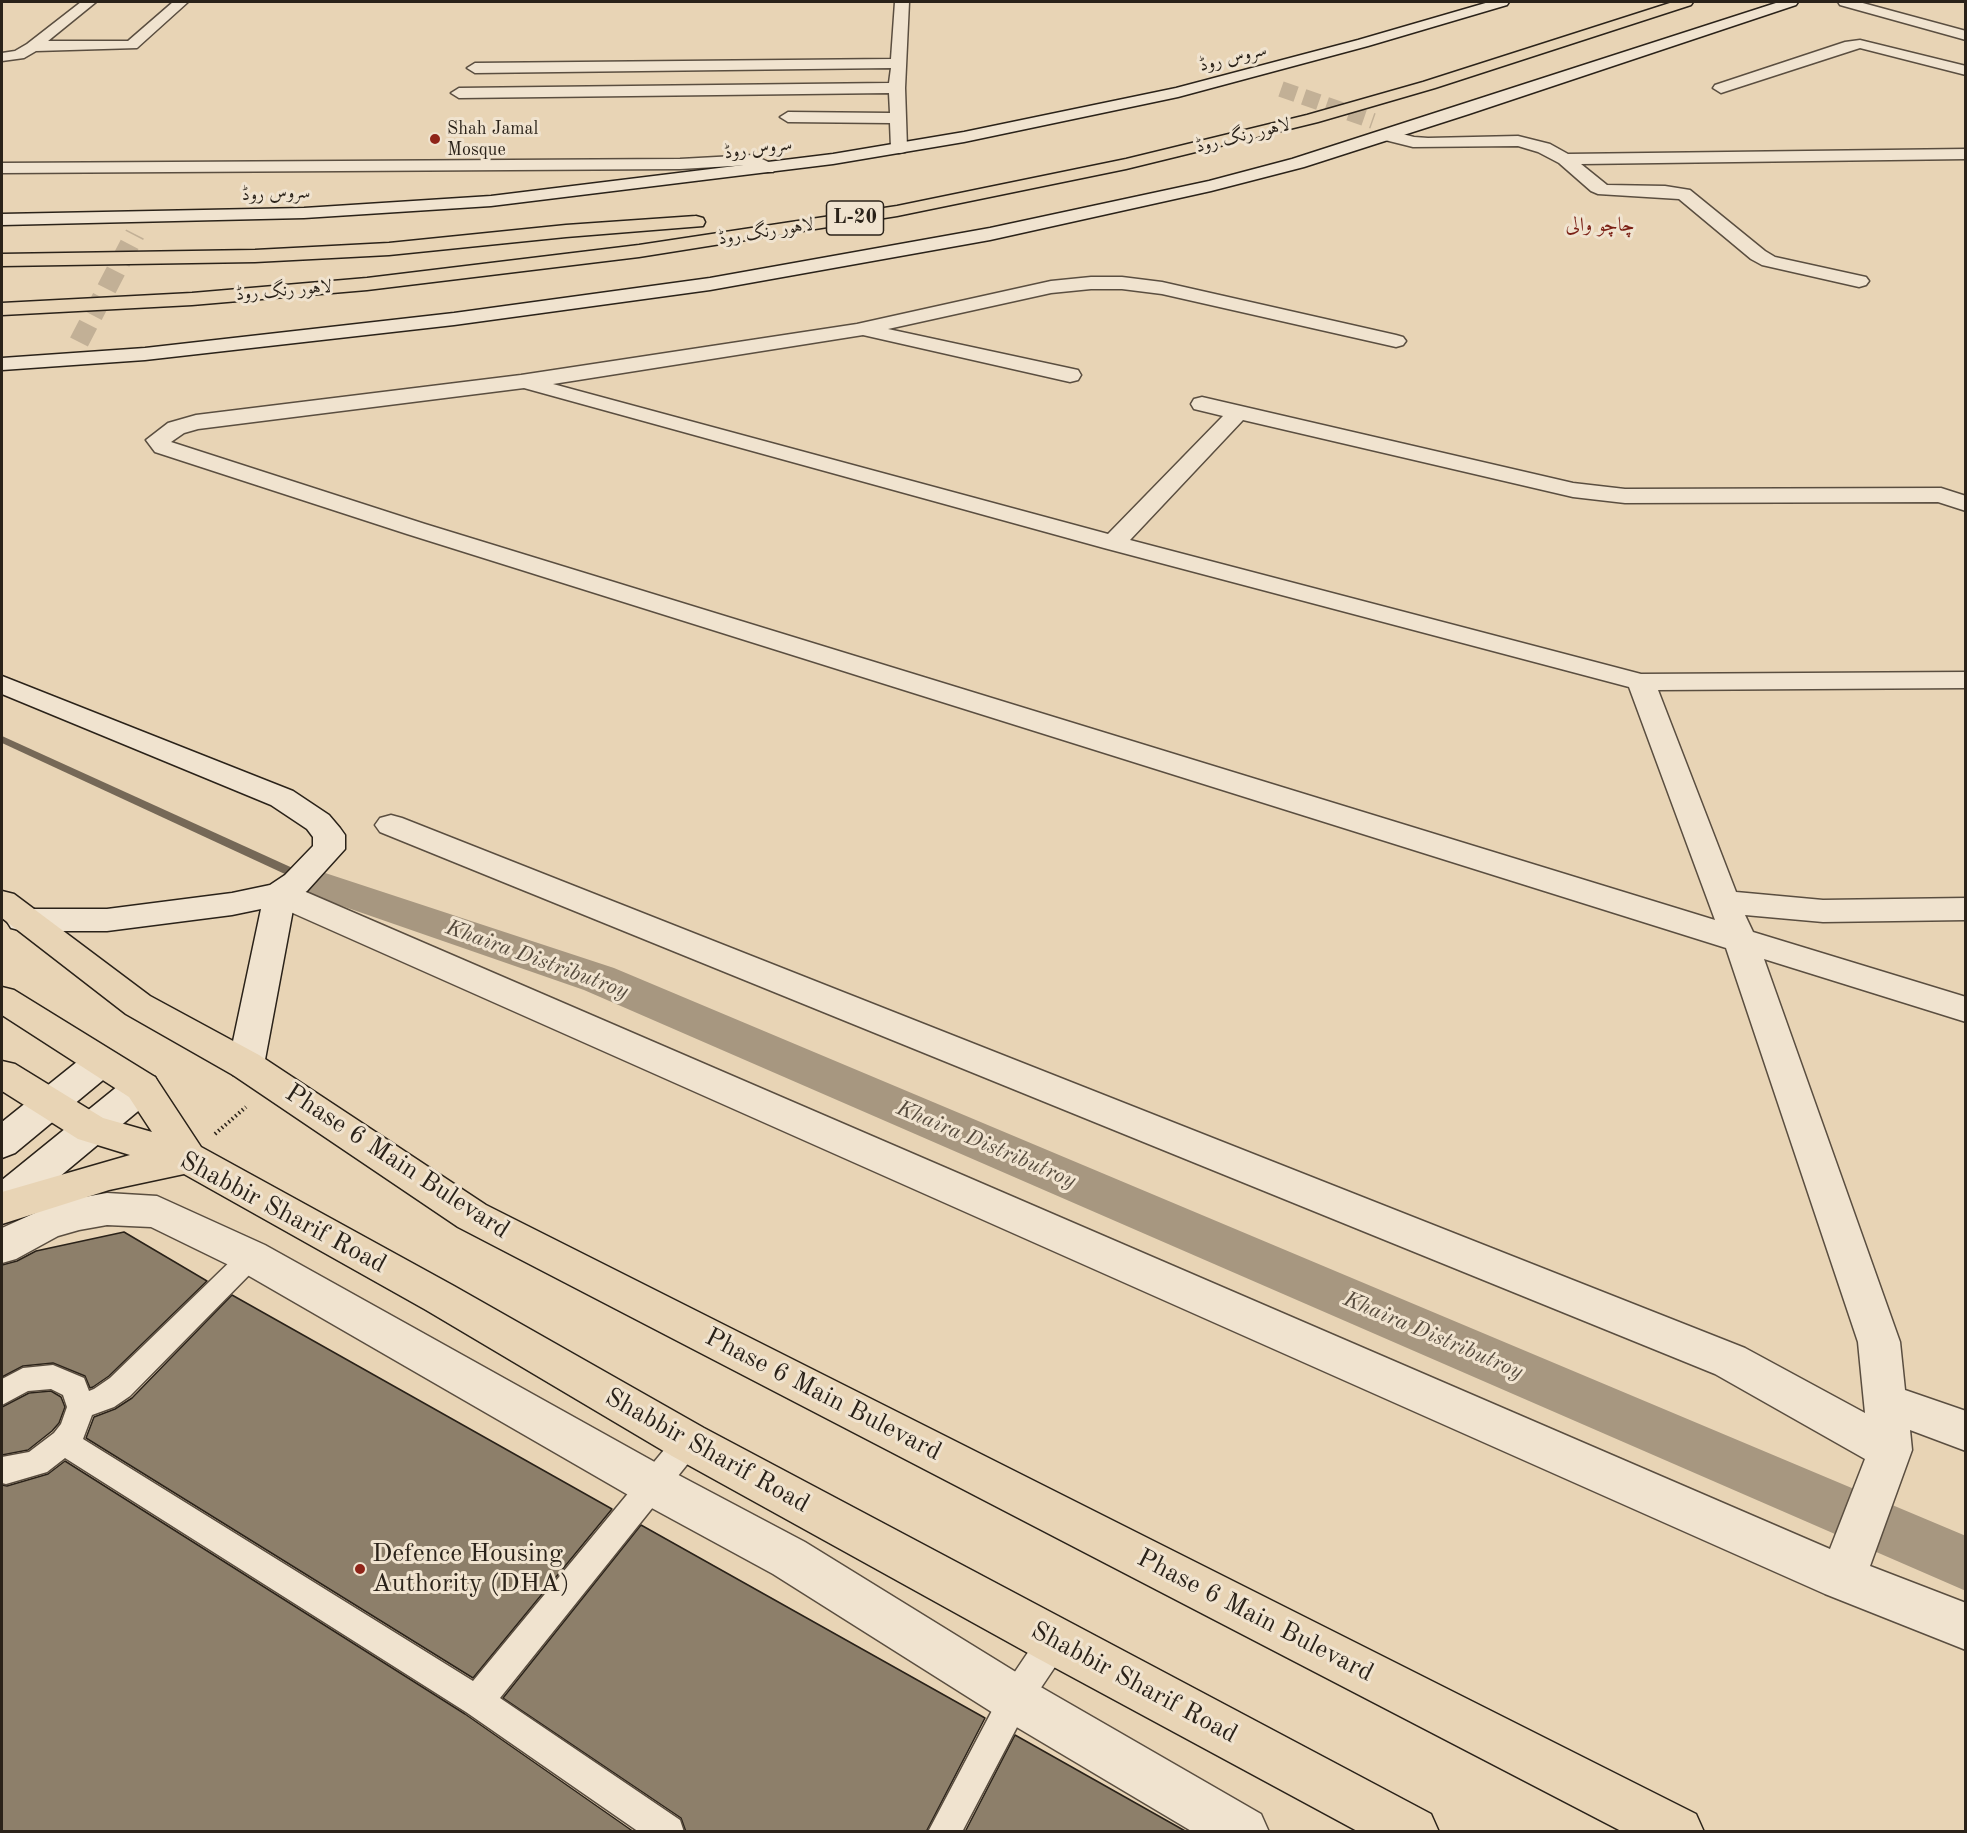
<!DOCTYPE html>
<html>
<head>
<meta charset="utf-8">
<style>
	body { margin:0 }
	#map { position:relative; width:1967px; height:1833px; overflow:hidden; background:#e8d4b5; font-family:"Old Standard TT",serif }
	canvas { display:block }
	.frame { position:absolute; inset:0; border:3px solid #2a2219; pointer-events:none }
</style>
</head>
<body>
<div id="map">
<canvas width="1967" height="1833"></canvas>
<div class="frame"></div>
</div>
<script>
const c = document.querySelector('canvas').getContext('2d');
c.lineJoin = 'round';
const poly = rows => new Path2D(rows.map(r => 'M' + r).join(''));
function paint(path, color) { c.fillStyle = color; c.fill(path, 'evenodd'); }
function trace(path, color, width, dash) { c.strokeStyle = color; c.lineWidth = width; c.lineCap = dash ? 'butt' : 'round'; c.setLineDash(dash || []); c.stroke(path); }
function label(font, color, halo, rows, align = 'center') {
  c.font = font + ' "Old Standard TT",Amiri,serif'; c.lineWidth = 6; c.setLineDash([]); c.textBaseline = 'middle'; c.strokeStyle = halo; c.fillStyle = color; for (const [text, x, y, turn = 0] of rows) {
    c.save(); c.translate(x, y); c.rotate((+turn || 0) * Math.PI / 180); c.textAlign = isNaN(turn) ? turn : align; if (halo) c.strokeText(text, 0, 0); c.fillText(text, 0, 0); c.restore();
  }
}
const stream = poly([
	[2,736,308,875,310,878,308,881,300,881,2,743,2,736]
]);
const canal = poly([
	[310,868,614,968,1966,1536,1966,1591,584,990,296,890,290,881,296,872,310,868]
]);
const building = poly([
	[124,1232,207,1281,109,1376,93,1387,90,1388,85,1376,53,1363,23,1366,2,1377,2,1265,17,1261,36,1251,124,1232],
	[232,1295,612,1509,473,1678,86,1438,94,1417,115,1409,132,1398,232,1295],
	[51,1391,61,1397,65,1407,59,1423,52,1431,28,1450,2,1455,2,1407,29,1393,51,1391],
	[65,1461,465,1714,634,1832,2,1832,2,1485,7,1486,48,1474,65,1461],
	[641,1525,985,1718,926,1832,686,1832,681,1818,503,1698,641,1525],
	[1015,1735,1187,1832,965,1832,1015,1735]
]);
const secondaryTunnelFar1 = poly([
	[1281,89,1373,121]
]);
const secondaryTunnel = poly([
	[79,342,135,234]
]);
const path = poly([
	[215,1134,246,1107]
]);
const lane = poly([
	[251,1246,260,1250,264,1257,260,1264,130,1396,114,1407,92,1415,83,1439,473,1681,678,1433,688,1429,698,1433,702,1442,698,1451,500,1698,680,1820,684,1832,639,1832,466,1712,65,1458,47,1472,6,1484,2,1483,2,1457,29,1452,54,1433,61,1424,67,1407,63,1395,51,1389,28,1391,2,1405,2,1379,23,1368,53,1365,84,1378,89,1391,94,1389,110,1378,242,1250,251,1246],
	[1054,1626,1065,1630,1069,1641,1065,1652,1026,1710,962,1832,928,1832,1004,1688,1043,1630,1054,1626]
]);
const street = poly([
	[81,2,96,2,48,41,128,41,173,2,188,2,137,48,36,51,24,58,2,61,2,53,15,51,27,44,81,2],
	[895,2,909,2,905,88,907,148,905,152,899,153,893,152,891,148,890,123,788,122,780,117,788,112,890,113,889,93,459,98,451,93,459,88,889,83,891,68,475,73,467,68,475,63,891,59,895,2],
	[1838,2,1859,2,1966,31,1966,40,1840,5,1838,2],
	[1860,40,1966,66,1966,75,1860,48,1727,91,1721,93,1713,88,1715,85,1845,42,1860,40],
	[1387,130,1414,137,1428,138,1518,136,1550,144,1568,154,1966,149,1966,159,1581,164,1607,185,1665,186,1690,190,1765,251,1775,257,1866,277,1869,281,1866,285,1859,287,1762,265,1751,259,1679,199,1598,194,1591,191,1559,163,1538,152,1518,146,1413,147,1381,139,1379,135,1387,130],
	[753,155,773,164,776,168,773,172,761,172,750,165,680,169,2,173,2,163,680,159,753,155],
	[1091,277,1122,277,1162,282,1396,335,1403,337,1406,341,1403,345,1396,347,1162,294,1122,289,1091,289,1051,293,888,329,1078,370,1081,375,1078,380,1070,382,863,335,553,384,1108,534,1223,416,1194,409,1191,404,1194,399,1202,397,1573,483,1625,489,1941,488,1966,496,1966,511,1938,502,1625,503,1573,497,1243,420,1130,540,1641,674,1966,672,1966,688,1658,690,1736,892,1823,900,1966,898,1966,920,1823,922,1745,915,1753,932,1966,997,1966,1022,1764,959,1900,1342,1905,1390,1966,1411,1966,1451,1910,1430,1912,1450,1870,1566,1966,1603,1966,1650,1825,1594,268,902,264,894,268,886,280,883,292,886,1830,1549,1865,1459,1715,1374,380,832,375,825,380,818,391,815,402,818,1745,1348,1865,1413,1858,1342,1726,948,407,534,155,452,146,440,168,423,196,415,521,375,857,324,1051,281,1091,277],
	[524,388,1104,548,1629,687,1715,920,425,524,171,442,184,433,198,429,524,388],
	[107,1193,157,1196,265,1245,669,1470,805,1542,1032,1682,1261,1814,1269,1832,1193,1832,998,1716,773,1574,637,1500,237,1269,151,1227,107,1225,79,1230,58,1236,16,1259,2,1263,2,1228,46,1208,79,1198,107,1193]
]);
const secondary = poly([
	[1489,2,1509,2,1507,5,1368,46,1178,97,964,142,833,164,491,206,304,218,2,225,2,214,304,208,491,196,833,154,964,132,1176,88,1358,40,1489,2],
	[1779,2,1798,2,1796,5,1469,114,1304,167,1211,191,990,240,710,290,454,325,145,360,2,370,2,358,145,348,454,313,710,278,990,228,1209,181,1292,159,1779,2],
	[2,676,293,791,329,815,340,828,345,835,345,849,307,891,295,899,264,1065,259,1075,246,1078,233,1075,228,1065,261,909,232,915,107,931,23,931,11,928,6,920,11,912,23,909,107,909,232,893,270,885,285,875,313,846,313,837,307,829,271,805,2,694,2,676],
	[101,1049,114,1053,119,1062,114,1071,15,1153,2,1158,2,1122,88,1053,101,1049],
	[142,1073,155,1077,160,1087,155,1097,16,1213,2,1218,2,1180,129,1077,142,1073]
]);
const primary = poly([
	[2,891,14,894,150,996,259,1055,486,1205,1696,1814,1704,1832,1623,1832,458,1227,233,1075,126,1014,2,918,2,891],
	[2,987,14,990,155,1077,201,1147,454,1286,704,1428,1431,1814,1439,1832,1359,1832,1037,1658,672,1456,426,1310,184,1174,109,1190,2,1224,2,1192,130,1155,78,1139,2,1091,2,1061,15,1064,103,1118,152,1132,129,1097,2,1015,2,987]
]);
const highway = poly([
	[1673,2,1693,2,1691,5,1435,88,1318,122,1126,169,897,216,639,257,367,290,192,305,2,315,2,303,192,293,367,278,639,245,897,206,1126,159,1307,115,1423,82,1673,2],
	[696,216,703,218,705,222,703,226,566,237,389,255,255,262,2,266,2,254,255,250,389,243,566,225,696,216]
]);
const markers = [
	[435,139,6,"#8f2418"],
	[360,1569,6,"#8f2418"]
];
const farStreetnames = [
	["سروس روڈ",1233,58,-14],
	["لاہور رنگ روڈ",1243,136,-14],
	["سروس روڈ",758,149,-8],
	["سروس روڈ",276,194,-2],
	["لاہور رنگ روڈ",766,232,-9],
	["لاہور رنگ روڈ",284,291,-5]
];
const farPoinames = [
	["Shah Jamal",447,129],
	["Mosque",447,150]
];
const shields = [
	[855,218,57]
];
const shieldNames = [
	["L-20",855,218]
];
const farQuarternames = [
	["چاچو والی",1600,226]
];
const waterNames = [
	["Khaira Distributroy",537,960,20],
	["Khaira Distributroy",986,1145,23],
	["Khaira Distributroy",1433,1336,23]
];
const nearStreetnames = [
	["Phase 6 Main Bulevard",397,1162,33],
	["Shabbir Sharif Road",283,1213,28],
	["Phase 6 Main Bulevard",823,1395,27],
	["Shabbir Sharif Road",707,1451,29],
	["Phase 6 Main Bulevard",1255,1616,27],
	["Shabbir Sharif Road",1134,1683,28]
];
const nearPoinames = [
	["Defence Housing",372,1554],
	["Authority (DHA)",372,1584]
];
paint(stream, '#756857');
paint(canal, '#a79780');
paint(building, '#8d7f6a');
trace(building, '#2a2219', 1.5);
trace(secondaryTunnelFar1, '#c2b096', 16, [16, 8]);
trace(secondaryTunnel, '#c2b096', 20, [20, 10]);
trace(lane, '#5a4e40', 3);
trace(street, '#5a4e40', 3);
trace(secondary, '#2a2219', 3);
trace(primary, '#2a2219', 3);
trace(highway, '#2a2219', 3);
trace(path, '#2a2219', 4, [1.5, 3]);
paint(lane, '#f0e3cf');
paint(street, '#f0e3cf');
paint(secondary, '#f0e3cf');
paint(primary, '#e8d4b5');
paint(highway, '#e8d4b5');
for (const [x, y, r, color] of markers) { const dot = new Path2D(); dot.arc(x, y, r, 0, 2 * Math.PI); c.fillStyle = color; c.fill(dot); trace(dot, '#f0e3cf', 2); }
label('18px', '#2a2219', '#f0e3cf', farStreetnames);
label('18px', '#2a2219', '#f0e3cf', farPoinames, 'left');
for (const [x, y, w] of shields) { const box = new Path2D(); box.roundRect(x - w / 2, y - 17, w, 34, 4.5); c.fillStyle = '#f0e3cf'; c.fill(box); trace(box, '#2a2219', 1.5); }
label('bold 20px', '#2a2219', null, shieldNames);
label('20px', '#7a1f14', '#f0e3cf', farQuarternames);
label('italic 22px', '#564b3d', '#f0e3cf', waterNames);
label('26px', '#2a2219', '#f0e3cf', nearStreetnames);
label('26px', '#2a2219', '#f0e3cf', nearPoinames, 'left');
</script>
</body>
</html>
